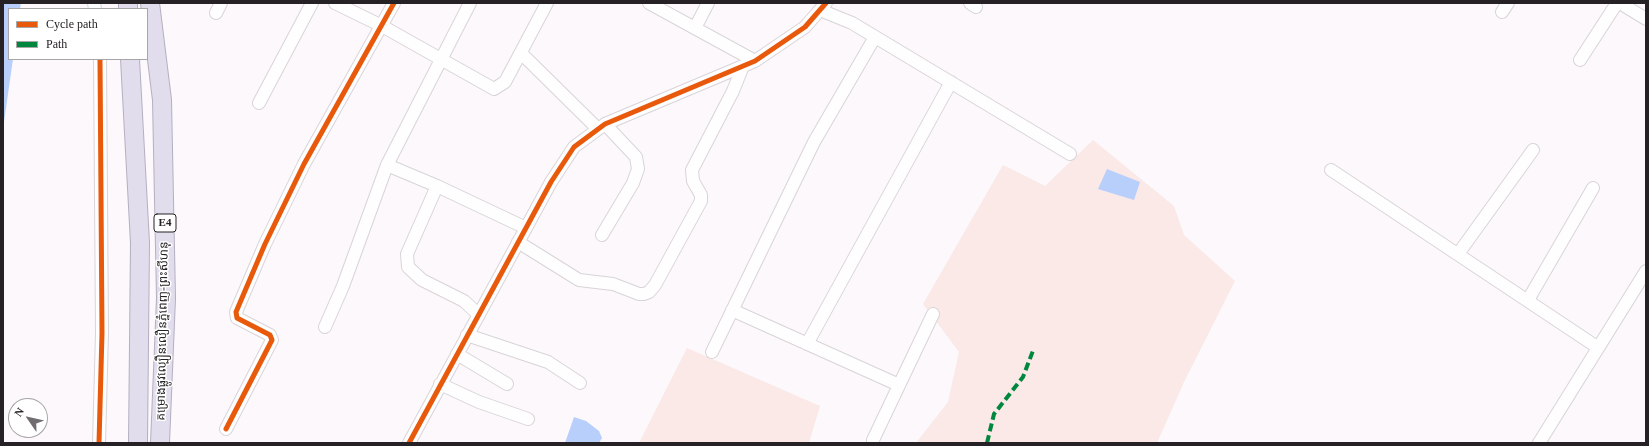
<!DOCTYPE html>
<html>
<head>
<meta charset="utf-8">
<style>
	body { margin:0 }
	#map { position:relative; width:1649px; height:446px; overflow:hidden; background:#fcf8fc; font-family:"Times New Roman",serif }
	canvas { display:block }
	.frame { position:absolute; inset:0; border:4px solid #252124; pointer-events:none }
	.legend { position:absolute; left:8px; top:8px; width:140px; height:52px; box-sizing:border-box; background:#fff; border:1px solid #a8a6a7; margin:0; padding:5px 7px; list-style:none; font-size:12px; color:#252124 }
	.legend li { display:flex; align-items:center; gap:8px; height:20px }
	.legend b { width:20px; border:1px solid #a8a6a7 }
	.north { position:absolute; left:8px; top:398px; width:40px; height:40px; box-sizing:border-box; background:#fff; border:1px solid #a8a6a7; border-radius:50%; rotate:304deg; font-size:11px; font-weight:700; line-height:16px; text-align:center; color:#252124 }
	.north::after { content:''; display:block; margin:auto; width:14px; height:18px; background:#706c70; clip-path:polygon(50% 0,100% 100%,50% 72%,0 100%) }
</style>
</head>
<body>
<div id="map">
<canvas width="1649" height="446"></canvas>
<div class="frame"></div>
<ul class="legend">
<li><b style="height:5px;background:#e8590c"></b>Cycle path</li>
<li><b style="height:5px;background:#00873e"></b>Path</li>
</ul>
<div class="north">N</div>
</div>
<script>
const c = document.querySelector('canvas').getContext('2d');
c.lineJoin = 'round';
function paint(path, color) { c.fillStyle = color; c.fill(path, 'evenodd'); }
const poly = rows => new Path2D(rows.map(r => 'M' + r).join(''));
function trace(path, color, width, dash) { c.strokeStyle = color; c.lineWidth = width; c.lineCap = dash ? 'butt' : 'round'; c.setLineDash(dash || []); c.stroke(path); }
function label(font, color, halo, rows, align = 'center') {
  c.font = font + ' "Times New Roman","Noto Sans Khmer",serif'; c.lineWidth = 3; c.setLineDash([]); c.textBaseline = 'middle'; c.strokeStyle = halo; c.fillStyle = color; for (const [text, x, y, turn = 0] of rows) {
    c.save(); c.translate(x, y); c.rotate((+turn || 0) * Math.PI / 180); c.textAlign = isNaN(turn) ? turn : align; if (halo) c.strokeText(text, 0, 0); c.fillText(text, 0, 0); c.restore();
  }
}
const green = poly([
	[1093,140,1174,206,1184,235,1235,281,1184,382,1157,443,916,443,948,402,959,352,923,304,1003,165,1045,186],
	[687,348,820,406,809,443,639,443]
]);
const water = poly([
	[3,3,21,3,20,9,9,9,9,59,13,59,3,129],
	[1107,169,1140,182,1134,200,1098,189],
	[574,417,586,421,599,431,602,438,599,443,565,443]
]);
const minor = poly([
	[94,3,95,9],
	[335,3,382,26,494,89,505,82,547,3],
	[649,3,755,61],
	[970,3,976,7],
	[1620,3,1646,19],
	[820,10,852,23,1070,154],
	[1502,12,1508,3],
	[216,13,221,3],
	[695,28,708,3],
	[521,53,598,129],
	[1580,60,1617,3],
	[259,103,312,3],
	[387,165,437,186,526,228],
	[1331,170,1597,347],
	[437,186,407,254,408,267,422,280,464,301,479,315],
	[602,235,633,183,638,169,636,157,605,124],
	[518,242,579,280,613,284,639,294,644,294,649,292,655,285,701,201,701,195,693,181,692,170,733,91,743,66],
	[1458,254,1533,150],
	[1528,300,1593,188],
	[732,310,899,385],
	[325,327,343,286,387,165,470,3],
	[467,335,548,362,580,383],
	[807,344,951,82],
	[712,352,814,142,875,37],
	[457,354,507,384],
	[440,384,479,402,528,419],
	[226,429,272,340,270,335,237,318,236,312,265,244,304,164,394,3],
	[873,440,933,314],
	[99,443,102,333,100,59],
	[409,443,551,182,574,147,605,124,755,61,805,27,826,3],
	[1539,443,1646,271]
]);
const highway = poly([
	[128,3,128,9],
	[150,3,162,100,166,298,160,443],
	[130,59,140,243,138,443]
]);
const quiet = poly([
	[987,443,994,414,1023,377,1034,348]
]);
const cycleway = poly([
	[226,429,272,340,270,335,237,318,236,312,265,244,304,164,394,3],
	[99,443,102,333,100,59],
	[409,443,551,182,574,147,605,124,755,61,805,27,826,3]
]);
const shields = [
	[165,223,22]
];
const shieldNames = [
	["E4",165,223]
];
const streetNames = [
	["គម្រោងផ្លូវល្បឿនលឿនភ្នំពេញ-ព្រះសីហនុ",163,331,-89]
];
paint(green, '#fae9e7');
paint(water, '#b8cffc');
trace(minor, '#d8d4d8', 14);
trace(highway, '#b5afc0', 20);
trace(minor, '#fffeff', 12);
trace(highway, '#e2ddec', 18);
trace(quiet, '#00873e', 4, [8, 4]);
trace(cycleway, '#e8590c', 5);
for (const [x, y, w] of shields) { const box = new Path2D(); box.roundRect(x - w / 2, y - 9, w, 18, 3); c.fillStyle = '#fff'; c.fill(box); trace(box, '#252124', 1); }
label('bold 11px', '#252124', null, shieldNames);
label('12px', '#252124', '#fff', streetNames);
</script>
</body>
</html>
